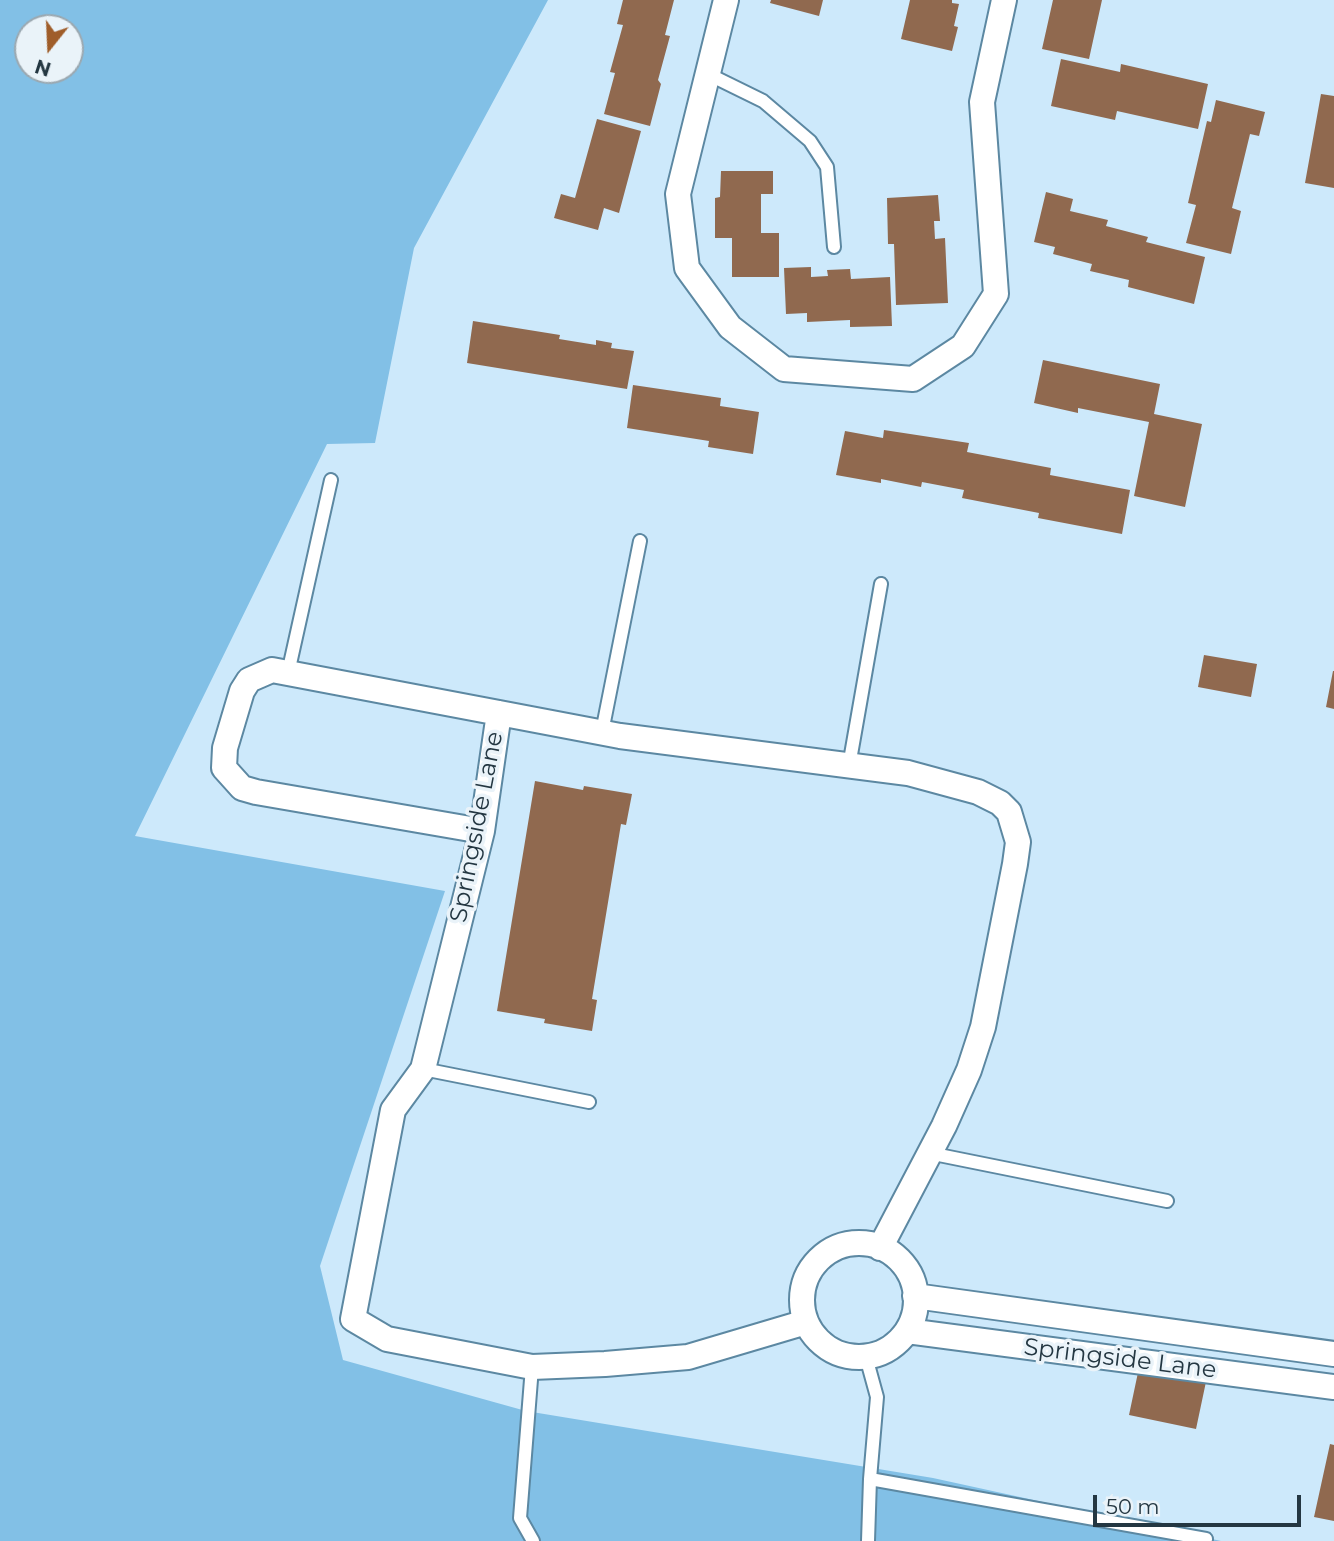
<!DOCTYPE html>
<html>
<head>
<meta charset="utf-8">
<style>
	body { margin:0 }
	#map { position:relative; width:1334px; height:1541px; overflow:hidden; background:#cde9fb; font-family:Montserrat,sans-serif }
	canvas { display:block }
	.north { position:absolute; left:14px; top:14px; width:70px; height:70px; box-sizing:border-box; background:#eaf3f9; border:2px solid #9ba8b0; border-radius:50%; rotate:198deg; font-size:19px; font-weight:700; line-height:28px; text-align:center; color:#243742 }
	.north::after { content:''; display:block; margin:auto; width:24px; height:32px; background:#9f5d2a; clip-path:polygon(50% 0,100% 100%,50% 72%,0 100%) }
	.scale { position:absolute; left:1093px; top:1495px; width:208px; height:32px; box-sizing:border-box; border:4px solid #243742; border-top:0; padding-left:9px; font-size:21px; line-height:24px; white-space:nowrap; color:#243742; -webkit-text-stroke:5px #eaf3f9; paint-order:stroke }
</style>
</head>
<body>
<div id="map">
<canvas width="1334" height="1541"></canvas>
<div class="north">N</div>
<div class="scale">50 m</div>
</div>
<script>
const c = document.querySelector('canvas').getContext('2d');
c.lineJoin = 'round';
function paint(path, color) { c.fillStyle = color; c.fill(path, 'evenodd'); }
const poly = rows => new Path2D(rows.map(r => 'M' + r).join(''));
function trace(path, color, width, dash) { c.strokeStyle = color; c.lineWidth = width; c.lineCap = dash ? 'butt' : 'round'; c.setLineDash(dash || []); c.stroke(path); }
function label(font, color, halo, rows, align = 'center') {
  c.font = font + ' Montserrat,sans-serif'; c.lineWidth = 7; c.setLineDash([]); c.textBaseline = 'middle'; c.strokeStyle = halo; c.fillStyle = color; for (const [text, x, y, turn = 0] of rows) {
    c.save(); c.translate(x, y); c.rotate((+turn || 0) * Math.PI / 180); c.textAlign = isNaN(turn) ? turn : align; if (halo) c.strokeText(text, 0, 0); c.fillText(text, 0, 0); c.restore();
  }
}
const green = poly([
	[0,0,548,0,414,248,375,443,327,444,135,836,445,891,320,1266,343,1360,526,1411,933,1478,1221,1541,0,1541],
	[28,28,70,28,70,70,28,70]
]);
const building = poly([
	[623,0,674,0,665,35,670,36,658,80,661,84,650,126,604,114,615,73,610,72,623,25,617,24],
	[771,0,823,0,819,16,770,3],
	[910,0,952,0,952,3,959,4,954,26,958,27,952,51,901,39],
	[1053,0,1102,0,1089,59,1042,49],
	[1061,59,1120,72,1121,64,1208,84,1198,129,1117,111,1115,120,1051,106],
	[1321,94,1334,96,1334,188,1305,183],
	[1216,100,1265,112,1259,136,1250,134,1232,208,1241,211,1231,254,1186,243,1196,205,1188,203,1207,121,1211,122],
	[597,119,641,131,619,213,604,208,598,230,554,218,561,194,575,198],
	[721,171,773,171,773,194,761,194,761,233,779,233,779,277,732,277,732,238,715,238,715,198,720,197],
	[1046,192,1073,199,1070,211,1108,220,1106,226,1148,237,1146,242,1205,257,1194,304,1128,287,1129,280,1090,271,1092,264,1053,254,1055,247,1034,242],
	[938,195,940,221,934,221,935,239,945,238,948,303,896,305,894,244,888,244,887,198],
	[811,267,811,277,828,276,827,270,850,269,851,279,890,277,892,326,850,327,850,320,807,322,807,313,786,314,784,268],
	[473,321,560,335,559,339,596,345,596,340,612,343,611,348,634,351,627,389,467,363],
	[1043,360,1160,384,1154,414,1202,424,1185,507,1134,496,1149,422,1078,408,1078,413,1034,403],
	[633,385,721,398,720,406,759,412,753,454,708,447,709,441,627,428],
	[884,430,969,443,967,452,1051,468,1050,475,1130,490,1122,534,1038,518,1039,513,962,498,964,490,922,482,921,487,881,479,881,483,836,475,845,431,883,438],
	[1204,655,1257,664,1251,697,1198,687],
	[1333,671,1334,671,1334,709,1326,707],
	[535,781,583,790,584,786,632,794,626,825,621,824,592,999,597,1000,592,1031,544,1023,545,1019,497,1011],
	[1140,1363,1207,1377,1196,1429,1129,1415],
	[1330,1444,1334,1445,1334,1521,1314,1517]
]);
const lane = poly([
	[708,74,763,101,810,141,827,167,834,247],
	[288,673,331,480],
	[602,732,640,541],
	[849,766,881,584],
	[423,1069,589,1102],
	[929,1153,1167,1201],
	[866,1357,877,1397,870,1479,868,1541],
	[532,1367,520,1518,533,1541],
	[870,1479,1206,1539]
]);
const street = poly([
	[726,0,678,194,687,268,730,327,784,369,913,379,963,346,996,294,982,102,1004,0],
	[482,831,256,792,242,788,224,768,225,748,242,691,249,680,272,670,499,713],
	'802 1300a57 57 0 1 1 114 0a57 57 0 1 1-114 0Z',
	[915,1296,1334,1354],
	[806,1322,688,1357,605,1364,532,1367,387,1339,353,1319,393,1110,423,1069,482,831,499,713,620,736,908,773,978,792,1000,803,1009,812,1018,842,1015,864,983,1027,969,1070,944,1126,880,1248],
	[907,1331,1334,1387]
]);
const streetNames = [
	["Springside Lane",477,827,-79],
	["Springside Lane",1120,1359,7]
];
paint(green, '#82c0e6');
paint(building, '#90694f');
trace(lane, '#5c88a2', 16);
trace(street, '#5c88a2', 28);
trace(lane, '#fff', 12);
trace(street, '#fff', 24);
label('24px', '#243742', '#eaf3f9', streetNames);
</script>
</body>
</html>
